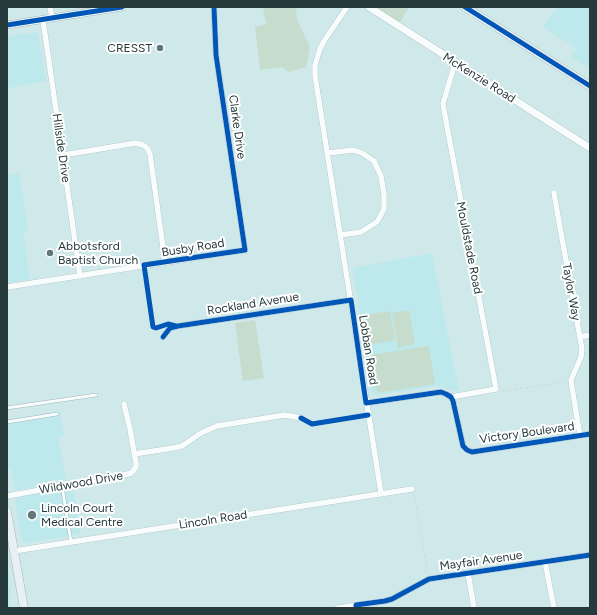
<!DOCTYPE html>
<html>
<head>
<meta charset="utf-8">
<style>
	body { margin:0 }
	#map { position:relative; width:597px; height:615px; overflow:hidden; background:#cfe9eb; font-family:Figtree,sans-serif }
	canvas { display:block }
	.frame { position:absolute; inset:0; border:8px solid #273a3b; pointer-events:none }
</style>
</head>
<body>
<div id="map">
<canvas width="597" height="615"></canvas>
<div class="frame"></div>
</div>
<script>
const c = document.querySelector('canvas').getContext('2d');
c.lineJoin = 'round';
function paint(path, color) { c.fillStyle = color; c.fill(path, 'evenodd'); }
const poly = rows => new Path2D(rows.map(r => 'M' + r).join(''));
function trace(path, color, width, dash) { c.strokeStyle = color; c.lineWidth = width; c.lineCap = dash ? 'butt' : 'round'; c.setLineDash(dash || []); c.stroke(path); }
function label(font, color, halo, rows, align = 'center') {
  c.font = font + ' Figtree,sans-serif'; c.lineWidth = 4; c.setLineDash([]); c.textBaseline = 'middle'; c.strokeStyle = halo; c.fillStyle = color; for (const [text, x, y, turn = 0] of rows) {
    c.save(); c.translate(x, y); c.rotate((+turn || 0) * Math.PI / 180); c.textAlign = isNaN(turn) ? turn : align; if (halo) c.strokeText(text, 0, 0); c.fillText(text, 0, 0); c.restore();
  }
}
const built = poly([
	[558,7,589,7,590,8,590,69,571,56,576,48,543,27],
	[37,32,39,35,46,81,7,88,7,36],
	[19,173,28,230,23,231,30,279,7,283,7,175],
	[432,253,459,392,438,386,375,395,371,392,353,268],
	[60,411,64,436,58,437,66,481,15,490,11,469,7,469,7,420],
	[73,488,81,534,25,543,22,542,15,501,17,497],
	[7,566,12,597,9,597,11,608,7,608]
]);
const green = poly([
	[263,7,296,7,297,20,310,47,306,67,288,72,282,67,260,70,255,27,266,24],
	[376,7,409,7,400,22],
	[409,310,415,344,398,348,392,313],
	[390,311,395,340,370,345,365,315],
	[255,320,264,378,243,381,235,323],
	[429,346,435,384,377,393,371,355]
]);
const path = poly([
	[502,391,504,391,564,382],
	[414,495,428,573]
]);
const service = poly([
	[7,408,96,395],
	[301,418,312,424,368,415],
	[7,422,57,414],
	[62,486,71,542]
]);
const minor = poly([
	[50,7,52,18],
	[347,7,324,41,320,49,315,65,315,76,381,493],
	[43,20,80,276],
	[328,153,353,150,362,153,374,161,381,176,384,195,384,209,377,222,361,232,340,235],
	[63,155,136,143,143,145,147,148,150,154,165,262],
	[554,193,556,205,582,349,581,357,571,380,572,387,580,436],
	[7,287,245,250,216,55,214,7],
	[163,337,170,328,178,326,351,300],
	[580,337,590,335],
	[451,397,496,389,444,110,443,103,445,97,453,70,456,63],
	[366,403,441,392,446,394,451,397,453,401,463,446,467,450,472,452,590,434],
	[134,454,173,448,182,446,201,433,217,426,285,415,301,418],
	[7,496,124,475,131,473,133,471,136,467,136,463,130,429,124,404],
	[14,551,412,489],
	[545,562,554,608],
	[468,573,474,608],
	[338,608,385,601,392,599,429,579,590,555]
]);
const tertiary = poly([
	[369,7,590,148],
	[7,25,122,7]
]);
const secondary = poly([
	[465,7,590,86],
	[7,511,24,608]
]);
const cycleway = poly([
	[465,7,590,86],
	[7,25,122,7],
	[176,326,168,324,156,328,153,327,144,265,245,250,216,55,214,7],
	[163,337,170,328,178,326,351,300,366,403,441,392,446,394,451,397,453,401,463,446,467,450,472,452,590,434],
	[301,418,312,424,368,415],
	[356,608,356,605,385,601,392,599,429,579,590,555]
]);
const markers = [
	[160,48,4,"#627779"],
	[50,253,4,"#627779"],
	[32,515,5,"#627779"]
];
const poiNames = [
	["CRESST",152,48,"right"],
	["Abbotsford",58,246],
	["Baptist Church",58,260],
	["Lincoln Court",41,508],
	["Medical Centre",41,522]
];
const streetNames = [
	["McKenzie Road",479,78,32],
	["Clarke Drive",237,127,82],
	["Hillside Drive",61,148,82],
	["Busby Road",193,248,-9],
	["Mouldstade Road",469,248,79],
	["Taylor Way",571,292,80],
	["Rockland Avenue",253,304,-9],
	["Lobban Road",368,350,81],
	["Victory Boulevard",527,433,-8],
	["Wildwood Drive",81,483,-10],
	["Lincoln Road",213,520,-9],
	["Mayfair Avenue",481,561,-8]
];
paint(built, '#bde9ec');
paint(green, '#c6dccd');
trace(service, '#a1b5b6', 4);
trace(minor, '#a1b5b6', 6);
trace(tertiary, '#a1b5b6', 8);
trace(secondary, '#a1b5b6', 9);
trace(path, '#cfd7d7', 1, [3, 3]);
trace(service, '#f8fcfc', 3);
trace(minor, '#f8fcfc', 5.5);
trace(tertiary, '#f8fcfc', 7);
trace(secondary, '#e8f0f3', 8);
trace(cycleway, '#0057b8', 5);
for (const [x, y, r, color] of markers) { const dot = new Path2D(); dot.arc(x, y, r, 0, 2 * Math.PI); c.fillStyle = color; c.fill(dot); trace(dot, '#fff', 1.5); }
label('12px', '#273a3b', '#fff', poiNames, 'left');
label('12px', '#273a3b', '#fff', streetNames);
</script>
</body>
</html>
